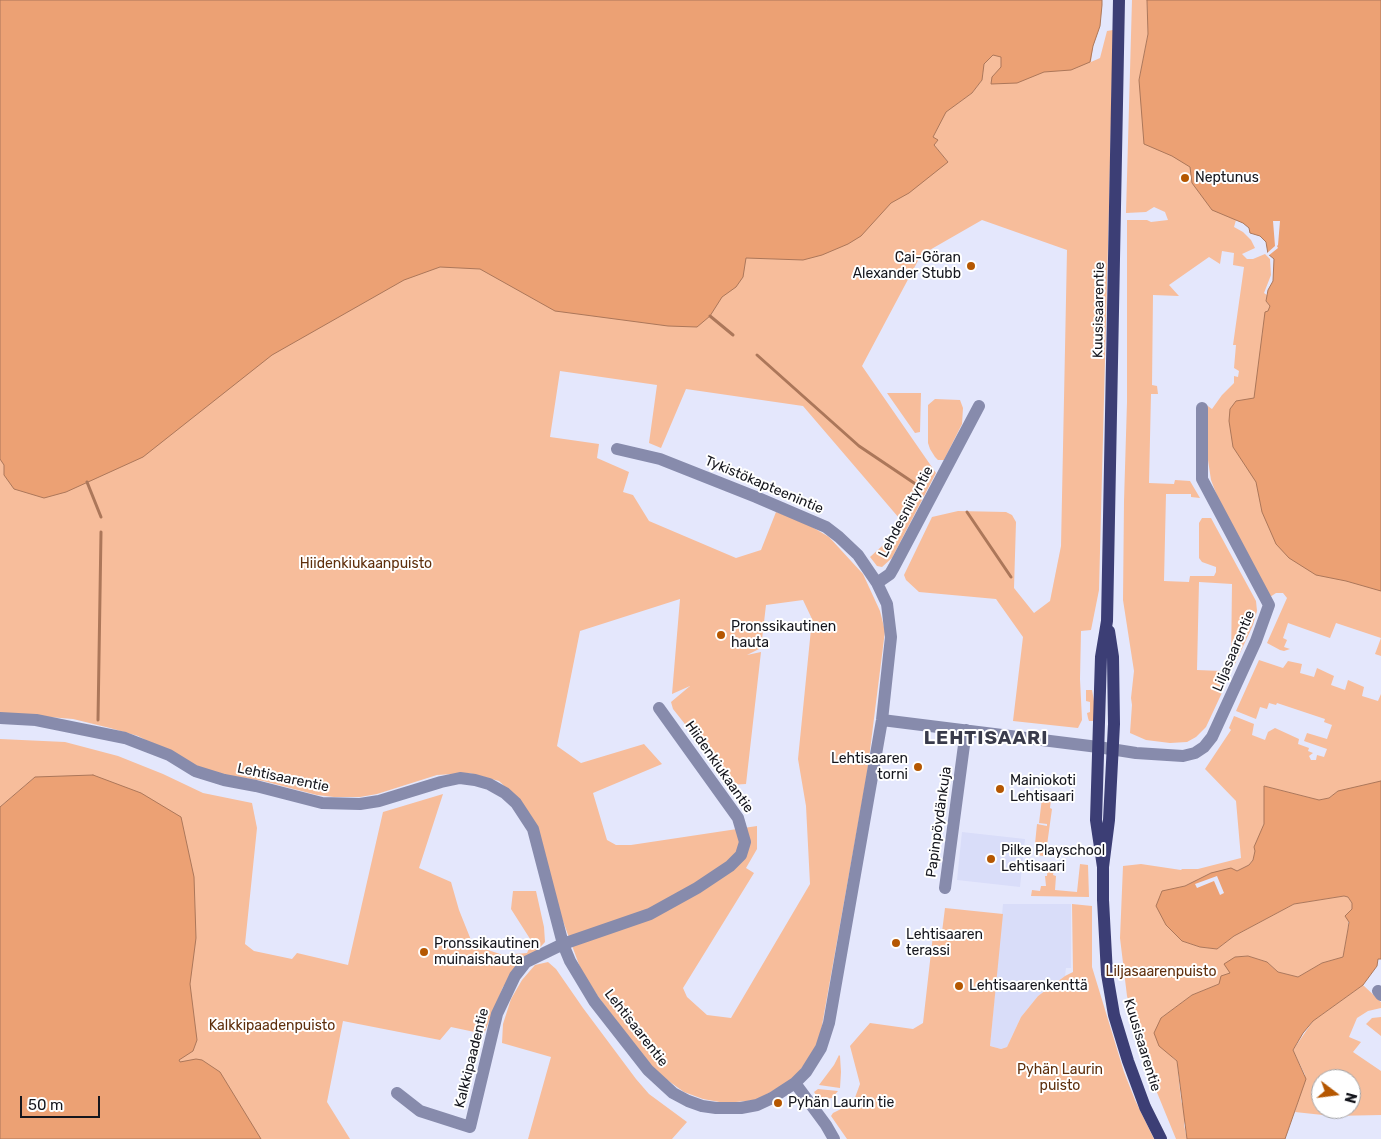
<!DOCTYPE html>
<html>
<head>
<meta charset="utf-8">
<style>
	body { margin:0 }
	#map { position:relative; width:1381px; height:1139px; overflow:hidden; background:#e4e7fc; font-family:Rubik,sans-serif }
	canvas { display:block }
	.north { position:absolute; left:1311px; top:1069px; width:50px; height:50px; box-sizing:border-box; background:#fff; border:1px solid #a1a2a5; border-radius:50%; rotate:105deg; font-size:14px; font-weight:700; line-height:20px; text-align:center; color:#15161d }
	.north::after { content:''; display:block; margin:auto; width:18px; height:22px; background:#b55701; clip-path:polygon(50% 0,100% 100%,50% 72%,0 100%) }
	.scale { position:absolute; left:20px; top:1096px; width:80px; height:22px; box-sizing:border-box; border:2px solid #15161d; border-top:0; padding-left:6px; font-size:15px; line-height:18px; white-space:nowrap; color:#15161d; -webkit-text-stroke:4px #fff; paint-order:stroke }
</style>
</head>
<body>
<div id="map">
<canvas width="1381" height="1139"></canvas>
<div class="north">N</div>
<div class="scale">50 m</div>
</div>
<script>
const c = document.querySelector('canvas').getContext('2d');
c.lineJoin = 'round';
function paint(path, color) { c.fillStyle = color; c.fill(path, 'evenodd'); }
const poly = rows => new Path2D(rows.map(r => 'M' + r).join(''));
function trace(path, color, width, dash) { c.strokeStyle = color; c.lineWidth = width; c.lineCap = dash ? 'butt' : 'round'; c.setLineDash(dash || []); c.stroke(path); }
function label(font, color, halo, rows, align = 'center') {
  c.font = font + ' Rubik,sans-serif'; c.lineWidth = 4; c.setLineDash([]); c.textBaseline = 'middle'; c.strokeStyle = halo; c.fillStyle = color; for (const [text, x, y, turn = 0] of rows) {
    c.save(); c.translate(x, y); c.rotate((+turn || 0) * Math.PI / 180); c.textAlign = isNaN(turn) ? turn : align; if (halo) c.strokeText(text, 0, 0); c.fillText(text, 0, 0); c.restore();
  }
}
const built = poly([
	[962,832,1025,839,1020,887,957,880],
	[1003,904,1071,904,1071,968,1066,968,1065,976,1038,996,1021,1017,1007,1047,1001,1049,990,1046]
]);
const green = poly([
	[1132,0,1147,0,1148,34,1139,80,1160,117,1243,223,1236,220,1234,227,1243,232,1251,240,1255,248,1242,254,1247,259,1253,259,1265,254,1270,259,1271,275,1264,293,1267,295,1266,301,1270,306,1262,336,1381,542,1381,656,1375,654,1381,638,1336,623,1330,638,1288,623,1283,638,1287,640,1284,647,1290,649,1284,651,1280,650,1267,643,1287,598,1283,593,1276,593,1270,597,1219,501,1211,480,1208,460,1205,404,1212,409,1222,395,1234,383,1234,376,1238,377,1239,371,1234,368,1236,345,1233,345,1244,267,1233,265,1234,253,1222,251,1220,264,1209,257,1169,285,1179,296,1153,295,1152,385,1157,386,1158,394,1151,394,1149,483,1174,484,1175,480,1190,481,1200,498,1191,497,1191,494,1166,494,1164,581,1189,582,1190,576,1214,576,1216,572,1216,567,1202,562,1199,558,1199,523,1202,518,1211,518,1256,601,1257,611,1253,625,1233,668,1231,665,1232,584,1199,582,1197,670,1222,671,1226,684,1206,727,1196,737,1187,742,1170,743,1146,740,1130,733,1132,705,1131,698,1134,671,1123,600,1124,501,1127,402,1127,220,1147,220,1151,222,1168,220,1165,212,1154,207,1146,212,1126,213],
	[1096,22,1100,26,1093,46,1091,62,1100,58,1107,31,1113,30,1109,206,1099,590,1091,630,1081,631,1080,679,1082,720,1078,728,1013,721,1023,637,996,599,919,592,906,580,904,575,932,517,958,511,1006,512,1012,515,1016,522,1014,588,1034,613,1050,601,1061,546,1067,250,982,220,921,255,862,366,936,473,892,558,882,567,877,566,870,557,905,525,803,406,686,389,661,448,649,443,657,385,560,371,550,437,599,444,597,458,629,472,623,492,633,495,649,521,736,558,761,550,776,512,802,521,829,537,863,574,880,611,885,631,867,774,824,1014,820,1037,814,1052,793,1079,757,1100,725,1103,703,1099,684,1092,656,1072,599,998,581,970,518,799,499,781,469,773,437,775,377,794,360,797,334,797,317,795,263,781,226,775,197,767,138,736,110,728,73,719,0,713,0,439,400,269,741,238,948,162,934,145,932,138,945,112,972,93,982,80,983,64,993,55],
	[680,599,672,694,690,686,671,702,673,709,700,743,709,746,705,755,728,785,746,784,761,652,747,655,761,648,766,605,803,600,812,619,798,759,806,806,810,884,731,1018,707,1015,687,997,683,988,754,873,746,868,757,849,757,826,631,845,616,845,607,840,593,793,662,764,644,744,581,763,557,746,580,631],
	[887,393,921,393,920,432,915,433],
	[935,399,960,400,963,408,962,424,944,460,938,460,935,457,930,449,928,443,928,405],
	[1259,660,1283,668,1288,661,1302,664,1300,673,1314,677,1317,668,1334,676,1331,685,1345,690,1348,680,1364,687,1362,696,1378,701,1381,694,1381,782,1338,791,1329,798,1319,800,1264,786,1264,824,1253,860,1249,865,1237,871,1211,873,1185,886,1162,892,1182,941,1200,947,1217,949,1234,936,1294,904,1344,896,1348,897,1352,903,1352,909,1348,914,1348,929,1343,957,1322,963,1298,977,1278,972,1267,962,1248,956,1235,957,1230,973,1219,984,1192,995,1161,1018,1173,1058,1177,1061,1181,1100,1185,1115,1184,1125,1187,1139,1176,1139,1147,1068,1127,996,1120,938,1123,866,1141,864,1181,870,1182,869,1198,869,1241,858,1236,801,1205,769,1231,730,1229,728,1234,716,1254,724,1252,735,1265,740,1268,732,1275,728,1299,739,1298,744,1309,748,1308,751,1313,753,1309,756,1311,760,1316,760,1317,755,1324,757,1327,749,1304,741,1307,733,1327,739,1332,725,1324,722,1325,719,1277,703,1276,705,1269,703,1267,709,1260,707,1256,719,1236,711],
	[1086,690,1092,690,1096,712,1096,721,1089,721,1088,718,1087,713,1090,712,1090,702,1086,701],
	[0,739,65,742,118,756,163,774,203,793,252,803,257,828,245,944,254,951,292,959,297,953,348,965,383,812,443,794,419,868,451,882,459,910,473,945,503,955,527,953,532,942,511,909,513,891,536,891,544,927,545,942,503,987,484,1034,451,1027,440,1040,343,1021,327,1102,350,1139,230,1139,180,1062,35,777,0,807],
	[1042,798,1051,799,1050,808,1052,809,1047,845,1045,845,1043,856,1037,855,1038,844,1035,844,1037,824,1047,826,1047,824,1039,823],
	[1048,864,1055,864,1053,875,1056,876,1055,890,1077,892,1080,864,1088,865,1089,897,1031,896,1032,890,1040,891,1041,886,1046,886,1045,876,1047,876],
	[1072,904,1092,906,1092,967,1124,1072,1135,1100,1154,1139,847,1139,831,1116,833,1113,853,1103,860,1084,850,1046,870,1023,913,1029,923,1023,933,935,942,932,945,908,1003,914,990,1046,1001,1049,1007,1047,1021,1017,1038,996,1065,976,1073,972],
	[548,962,556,969,583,1008,636,1079,649,1094,687,1122,672,1139,528,1139,551,1057,502,1043,503,1024,511,999,522,980,535,965],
	[1363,985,1381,1002,1381,1008,1368,1011,1357,1018,1349,1037,1361,1042,1353,1052,1381,1071,1381,1115,1332,1116,1295,1112,1305,1075,1293,1050,1313,1021],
	[1321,1079,1351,1079,1351,1109,1321,1109],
	[1381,1017,1381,1036,1366,1024,1372,1018],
	[839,1055,840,1056,841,1072,840,1088,819,1085,834,1065],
	[818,1089,838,1091,832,1098,824,1099,818,1098,814,1092]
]);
const water = poly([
	[0,0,1102,0,1102,5,1100,26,1093,46,1090,62,1071,70,1044,72,1017,83,991,84,992,77,1001,67,1001,57,993,55,984,64,982,80,972,93,946,112,933,137,938,140,934,145,948,162,909,193,891,203,861,236,848,244,822,255,803,260,746,258,743,277,736,287,722,297,710,316,697,327,668,326,555,311,480,269,440,267,404,280,272,355,143,457,66,492,44,498,14,489,4,475,4,465,0,459,0,0],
	[1147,0,1381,0,1381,591,1346,581,1316,575,1289,558,1276,544,1262,512,1256,482,1233,447,1229,421,1230,409,1236,401,1254,398,1265,312,1268,311,1270,306,1266,301,1268,290,1273,281,1274,259,1268,254,1266,242,1260,236,1250,233,1249,228,1243,223,1212,210,1192,183,1190,167,1172,156,1144,144,1139,80,1148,34,1147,0],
	[93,775,141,793,181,817,194,877,196,938,190,984,197,1040,193,1051,179,1060,180,1062,196,1059,202,1060,220,1072,261,1139,0,1139,0,807,35,777,93,775],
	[1381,781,1381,959,1378,959,1377,966,1363,985,1313,1021,1303,1033,1293,1050,1306,1079,1285,1139,1187,1139,1177,1061,1159,1046,1154,1033,1161,1018,1192,995,1219,984,1221,976,1230,973,1224,964,1235,957,1248,956,1267,962,1278,972,1298,977,1322,963,1343,957,1348,929,1349,922,1345,916,1352,909,1352,903,1348,897,1344,896,1294,904,1234,936,1217,949,1200,947,1182,941,1166,925,1156,906,1162,891,1185,886,1211,873,1231,868,1237,871,1249,865,1253,860,1255,851,1254,847,1264,824,1264,786,1319,800,1329,798,1338,791,1381,781]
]);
const pier = poly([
	[1273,221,1280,221,1278,245,1277,246,1278,248,1268,256,1266,254,1275,246],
	[1217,876,1224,893,1220,895,1214,881,1197,888,1195,884]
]);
const stream = poly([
	[710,316,733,335],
	[757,355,859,446,923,489],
	[87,482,101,517],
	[967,512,1011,577],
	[98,720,101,532]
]);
const minor = poly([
	[877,583,890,574,894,567,979,406],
	[0,718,36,720,125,738,169,755,195,771,224,780,256,786,322,803,360,804,379,801,441,782,460,778,475,780,489,784,505,793,516,803,533,829,563,944,570,961,594,1001,648,1070,673,1093,688,1101,702,1106,716,1108,741,1108,757,1105,772,1098,795,1083,806,1072,821,1048,829,1023,882,720,891,637,887,604,877,583,858,555,839,537,826,527,756,497,660,459,617,449],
	[882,720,1098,747,1136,753,1183,756,1195,753,1204,747,1212,737,1256,641,1269,605,1202,479,1202,408],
	[945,888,966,730],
	[1378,991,1381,995],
	[795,1083,826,1125,834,1139],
	[397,1093,420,1111,470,1127,497,1014,515,976,526,962,563,944,650,914,697,888,730,866,741,855,745,842,738,818,659,708]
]);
const major = poly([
	[1109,631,1113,657,1114,724,1109,820,1103,867,1103,900,1107,974,1114,1015,1128,1061,1145,1107,1161,1139],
	[1103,867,1096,820,1101,657,1107,621,1119,0]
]);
const markers = [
	[1185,178,5,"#b55701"],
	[971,266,5,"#b55701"],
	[721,635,5,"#b55701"],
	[918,767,5,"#b55701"],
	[1000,789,5,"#b55701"],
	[991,859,5,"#b55701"],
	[896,943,5,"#b55701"],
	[424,952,5,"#b55701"],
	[959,986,5,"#b55701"],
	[778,1103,5,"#b55701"]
];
const poiNames = [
	["Neptunus",1195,178],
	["Cai-Göran",961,258,"right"],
	["Alexander Stubb",961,274,"right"],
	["Pronssikautinen",731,627],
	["hauta",731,643],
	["Lehtisaaren",908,759,"right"],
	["torni",908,775,"right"],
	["Mainiokoti",1010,781],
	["Lehtisaari",1010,797],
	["Pilke Playschool",1001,851],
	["Lehtisaari",1001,867],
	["Lehtisaaren",906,935],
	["terassi",906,951],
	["Pronssikautinen",434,944],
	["muinaishauta",434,960],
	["Lehtisaarenkenttä",969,986],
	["Pyhän Laurin tie",788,1103]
];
const streetNames = [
	["Kuusisaarentie",1099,310,-89],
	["Tykistökapteenintie",764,485,23],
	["Lehdesniityntie",906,512,-62],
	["Liljasaarentie",1234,651,-67],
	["Hiidenkiukaantie",719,767,55],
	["Lehtisaarentie",283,778,12],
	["Papinpöydänkuja",939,822,-82],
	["Lehtisaarentie",636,1028,52],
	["Kuusisaarentie",1142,1045,73],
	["Kalkkipaadentie",472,1058,-76]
];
const parkNames = [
	["Hiidenkiukaanpuisto",366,564],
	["Liljasaarenpuisto",1161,972],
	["Kalkkipaadenpuisto",272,1026],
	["Pyhän Laurin",1060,1070],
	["puisto",1060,1086]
];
const districtNames = [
	["LEHTISAARI",986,739]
];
paint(built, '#d9ddf9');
paint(green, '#f7bd9b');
paint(water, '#eca174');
trace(water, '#ac775a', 1);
paint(pier, '#e4e7fc');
trace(stream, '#ac775a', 3);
trace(minor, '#878bac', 12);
trace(major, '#3c3e75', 12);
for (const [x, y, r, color] of markers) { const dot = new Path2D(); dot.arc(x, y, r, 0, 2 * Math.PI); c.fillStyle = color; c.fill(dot); trace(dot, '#fff', 2); }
label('14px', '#15161d', '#fff', poiNames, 'left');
label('14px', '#15161d', '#fff', streetNames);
label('14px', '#5f2f0c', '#fff', parkNames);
c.letterSpacing = '1px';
label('bold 19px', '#393b4b', '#fff', districtNames);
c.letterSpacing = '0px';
</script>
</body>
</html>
